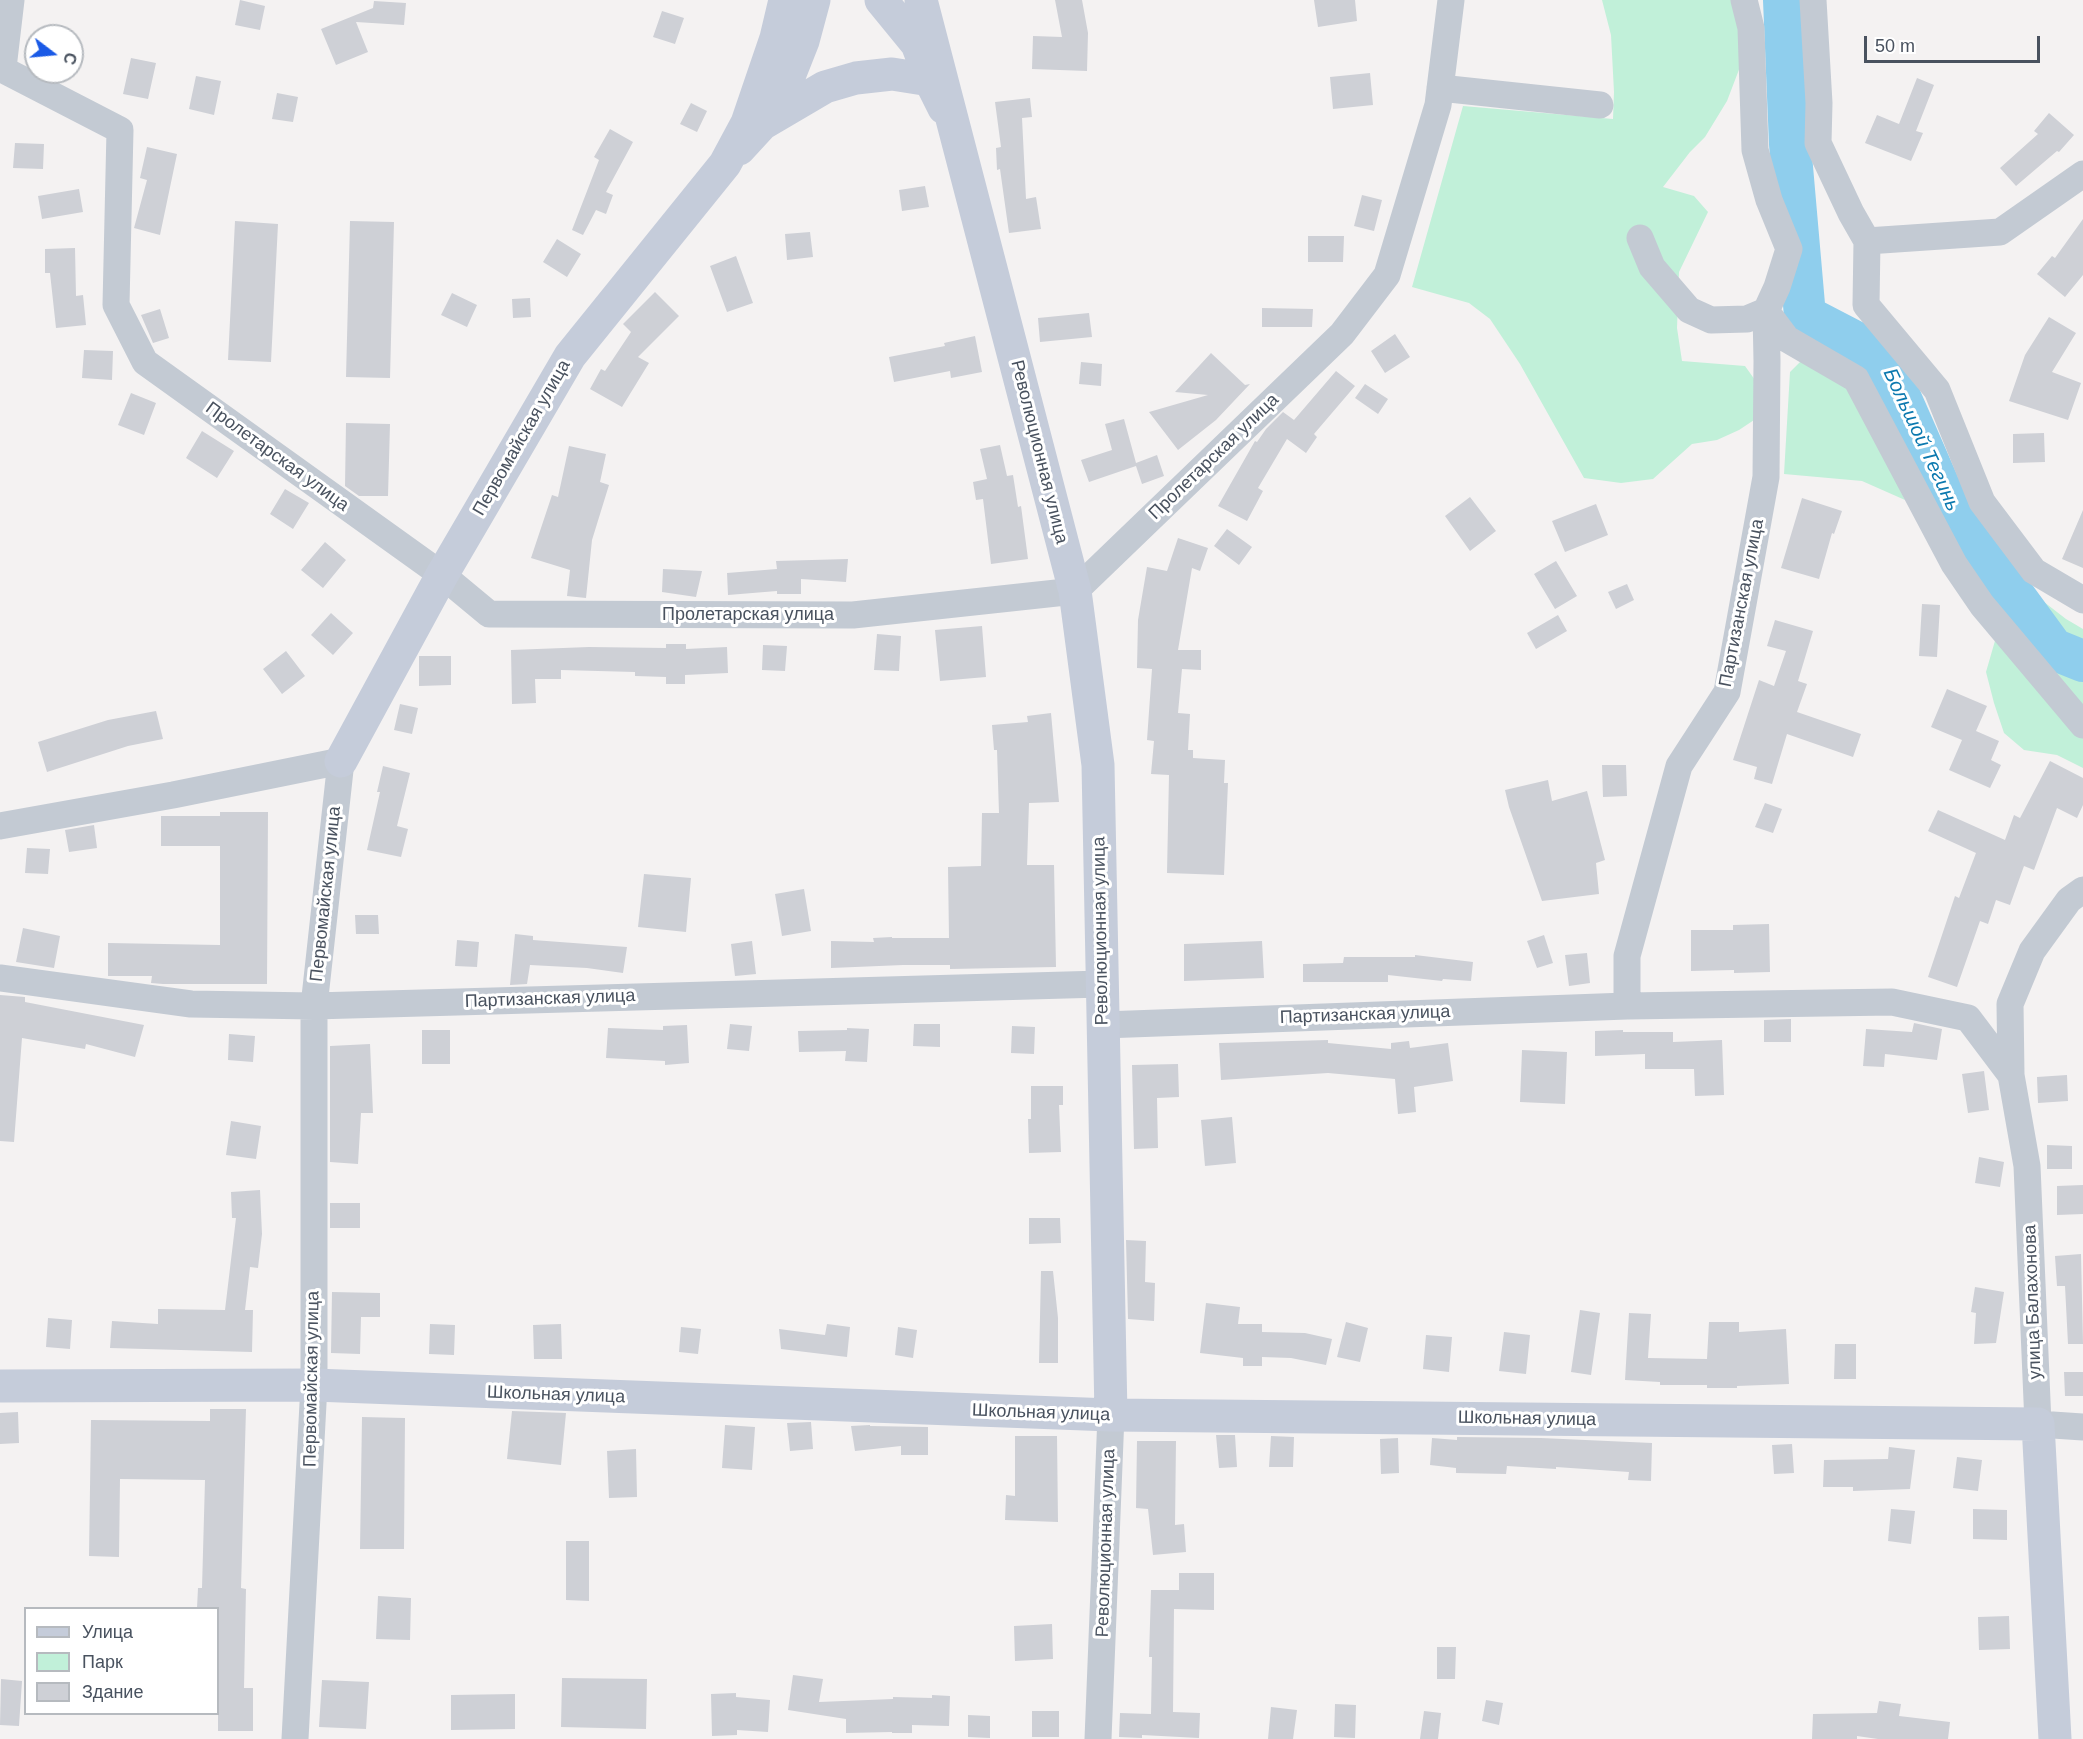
<!DOCTYPE html>
<html>
<head>
<meta charset="utf-8">
<style>
	body { margin:0 }
	#map { position:relative; width:2083px; height:1739px; overflow:hidden; background:#f4f2f2; font-family:Helvetica,sans-serif }
	canvas { display:block }
	.legend { position:absolute; left:24px; top:1607px; width:195px; height:108px; box-sizing:border-box; background:#fff; border:2px solid #b6babf; margin:0; padding:8px 10px; list-style:none; font-size:18px; color:#49525f }
	.legend li { display:flex; align-items:center; gap:12px; height:30px }
	.legend b { width:30px; border:2px solid #b6babf }
	.north { position:absolute; left:24px; top:24px; width:60px; height:60px; box-sizing:border-box; background:#fff; border:2px solid #b6babf; border-radius:50%; rotate:106deg; font-size:16px; font-weight:700; line-height:24px; text-align:center; color:#49525f }
	.north::after { content:''; display:block; margin:auto; width:21px; height:27px; background:#1a5ae6; clip-path:polygon(50% 0,100% 100%,50% 72%,0 100%) }
	.scale { position:absolute; left:1864px; top:36px; width:176px; height:27px; box-sizing:border-box; border:3px solid #49525f; border-top:0; padding-left:8px; font-size:18px; line-height:21px; white-space:nowrap; color:#49525f; -webkit-text-stroke:4px #fff; paint-order:stroke }
</style>
</head>
<body>
<div id="map">
<canvas width="2083" height="1739"></canvas>
<ul class="legend">
<li><b style="height:8px;background:#c5ccda"></b>Улица</li>
<li><b style="height:16px;background:#c1f0d9"></b>Парк</li>
<li><b style="height:16px;background:#ced0d6"></b>Здание</li>
</ul>
<div class="north">С</div>
<div class="scale">50 m</div>
</div>
<script>
const c = document.querySelector('canvas').getContext('2d');
c.lineJoin = 'round';
function paint(path, color) { c.fillStyle = color; c.fill(path, 'evenodd'); }
const poly = rows => new Path2D(rows.map(r => 'M' + r).join(''));
function trace(path, color, width, dash) { c.strokeStyle = color; c.lineWidth = width; c.lineCap = dash ? 'butt' : 'round'; c.setLineDash(dash || []); c.stroke(path); }
function label(font, color, halo, rows, align = 'center') {
  c.font = font + ' Helvetica,sans-serif'; c.lineWidth = 6; c.setLineDash([]); c.textBaseline = 'middle'; c.strokeStyle = halo; c.fillStyle = color; for (const [text, x, y, turn = 0] of rows) {
    c.save(); c.translate(x, y); c.rotate((+turn || 0) * Math.PI / 180); c.textAlign = isNaN(turn) ? turn : align; if (halo) c.strokeText(text, 0, 0); c.fillText(text, 0, 0); c.restore();
  }
}
const green = poly([
	[1602,0,1738,0,1740,67,1727,101,1705,137,1690,152,1663,187,1694,196,1708,212,1679,272,1677,328,1682,361,1745,366,1755,380,1754,420,1739,430,1717,440,1692,444,1653,479,1621,483,1584,478,1520,364,1490,319,1469,303,1412,287,1463,106,1613,119,1614,92,1611,35],
	[1801,361,1853,392,1905,500,1862,481,1784,474,1790,372],
	[2026,588,2066,619,2083,629,2083,768,2057,755,2024,750,2004,733,1994,703,1986,672,2005,606]
]);
const river = poly([
	[1784,0,1790,144,1805,316,1882,356,1947,504,2053,649,2083,661]
]);
const building = poly([
	[240,0,265,6,260,30,235,25],
	[1055,0,1082,0,1088,33,1087,71,1032,69,1033,36,1062,37],
	[1314,0,1355,0,1357,21,1318,27],
	[374,1,406,3,404,25,356,22,368,52,336,65,321,29,373,8],
	[662,11,684,18,675,44,653,37],
	[131,58,156,63,148,99,123,94],
	[1370,73,1373,105,1333,109,1330,77],
	[196,76,221,81,214,115,189,109],
	[1917,78,1934,85,1916,131,1923,133,1911,161,1865,143,1877,115,1899,124],
	[277,93,298,97,293,122,272,119],
	[1030,98,1032,117,1022,118,1026,199,1036,197,1041,229,1009,233,1000,169,997,170,996,148,1001,147,995,102],
	[691,103,707,111,697,132,680,124],
	[2049,113,2074,135,2059,152,2057,151,2016,186,2000,168,2038,134,2034,131],
	[610,129,633,142,606,192,613,195,606,214,596,210,583,235,572,230,599,160,594,157],
	[15,143,44,144,43,169,13,168],
	[147,147,177,154,160,235,134,228,147,180,140,178],
	[925,186,929,207,902,211,899,190],
	[79,189,83,212,42,219,38,196],
	[1362,195,1382,200,1374,231,1354,226],
	[2083,219,2083,275,2065,297,2037,274,2052,256,2055,258],
	[235,221,278,224,271,362,228,360],
	[350,221,394,222,390,378,346,377],
	[810,232,813,257,787,260,785,234],
	[1308,236,1344,236,1343,262,1308,262],
	[557,239,581,254,567,277,543,262],
	[75,248,76,296,83,295,86,325,56,328,50,273,45,273,45,249],
	[736,256,753,303,727,312,710,266],
	[655,292,679,316,638,357,649,363,622,407,590,389,601,369,605,371,631,332,623,324],
	[452,293,477,305,467,327,441,315],
	[530,298,531,317,513,318,512,299],
	[1262,308,1313,309,1312,327,1262,327],
	[160,309,169,338,153,343,141,315],
	[1089,313,1092,337,1040,342,1038,318],
	[2049,317,2076,333,2052,372,2081,383,2068,420,2009,401,2025,355],
	[1395,334,1410,357,1385,373,1371,351],
	[975,336,982,372,951,378,950,371,894,382,889,357,945,346,944,343],
	[84,350,113,351,112,380,82,378],
	[1211,353,1245,385,1250,384,1216,420,1178,450,1149,412,1208,395,1175,392],
	[1081,362,1102,364,1101,386,1079,384],
	[1336,371,1355,386,1314,434,1317,437,1306,453,1287,439,1258,488,1263,491,1247,521,1218,506,1255,441,1257,442,1266,429,1283,412,1294,420],
	[1365,384,1388,399,1378,414,1355,398],
	[131,393,156,403,144,435,118,425],
	[1124,419,1136,463,1157,455,1164,476,1142,484,1136,466,1089,482,1081,460,1112,450,1105,424],
	[346,423,390,424,388,496,359,496,345,486],
	[202,431,234,451,217,478,186,458],
	[2044,433,2045,462,2013,463,2013,434],
	[1000,445,1007,476,1013,475,1018,507,1021,506,1028,559,991,564,983,499,976,500,973,482,987,479,980,449],
	[569,446,606,454,600,482,609,485,592,540,586,598,567,596,570,570,531,558,552,495,558,497],
	[285,489,309,503,293,529,270,514],
	[1470,497,1496,531,1470,551,1445,516],
	[1802,498,1842,511,1834,534,1832,533,1819,579,1781,568],
	[1596,504,1608,535,1565,552,1552,521],
	[2083,510,2083,568,2062,559],
	[1227,529,1252,547,1239,565,1214,546],
	[1178,538,1208,548,1200,571,1192,568,1178,650,1201,650,1201,670,1182,669,1178,713,1190,714,1188,750,1193,750,1193,758,1225,760,1224,783,1228,783,1224,875,1167,873,1169,775,1151,774,1154,741,1147,740,1152,669,1137,668,1138,620,1147,567,1167,571],
	[325,542,346,560,323,588,301,570],
	[848,559,846,582,801,579,801,594,777,594,777,591,728,595,727,573,777,569,776,561],
	[1556,561,1577,596,1555,609,1534,574],
	[663,569,702,571,696,597,662,592],
	[1627,584,1634,600,1616,609,1608,592],
	[1922,604,1940,605,1937,657,1919,656],
	[331,613,353,633,333,655,311,635],
	[1558,615,1567,631,1536,649,1527,633],
	[1775,620,1813,631,1798,681,1807,684,1797,712,1861,734,1853,757,1787,734,1772,784,1754,779,1757,767,1733,760,1759,680,1774,686,1786,651,1767,646],
	[982,626,986,677,940,681,935,630],
	[877,634,901,636,899,671,874,670],
	[666,644,686,644,686,649,727,647,728,673,685,675,685,684,666,684,666,677,635,676,635,672,561,670,561,679,535,679,536,703,512,704,511,650,589,647,666,648],
	[763,645,787,646,785,671,762,670],
	[286,651,305,676,282,694,263,669],
	[419,656,451,656,451,685,419,686],
	[1947,689,1987,706,1976,731,1999,741,1991,760,2001,765,1990,788,1949,770,1962,740,1931,727],
	[400,704,418,708,412,734,394,730],
	[156,711,163,739,128,746,47,772,38,742,108,720],
	[1051,713,1059,802,1029,803,1027,865,1054,865,1056,967,950,969,950,965,903,965,831,968,831,941,874,942,873,938,892,937,892,938,949,938,948,867,981,866,982,813,999,813,997,750,994,750,992,725,1028,722,1027,716],
	[2050,761,2083,778,2083,805,2077,818,2057,808,2034,870,2024,866,2010,905,1996,900,1988,924,1980,921,1957,987,1928,977,1955,896,1959,898,1976,853,1928,831,1938,810,2005,840,2014,815,2020,818],
	[1602,765,1626,765,1627,796,1603,797],
	[383,766,410,773,397,826,408,829,401,857,367,850,380,792,377,792],
	[1548,780,1552,801,1587,791,1605,860,1596,863,1599,894,1542,901,1509,807,1505,790],
	[1765,803,1782,809,1773,833,1755,827],
	[220,812,268,812,267,984,163,984,151,983,152,976,108,976,108,943,220,945,220,846,161,846,161,816,220,816],
	[94,825,97,848,69,852,65,830],
	[27,848,50,849,48,874,25,873],
	[644,874,691,878,686,932,638,927],
	[804,889,811,931,782,936,775,894],
	[355,915,378,915,379,934,356,934],
	[1769,924,1770,972,1734,973,1734,970,1691,971,1691,930,1733,930,1733,925],
	[23,928,60,936,54,968,16,962],
	[515,934,533,936,533,940,627,947,623,973,587,968,530,965,527,984,510,985],
	[1544,935,1553,963,1537,968,1527,941],
	[457,940,479,942,477,967,455,966],
	[752,941,756,974,735,976,731,944],
	[1262,941,1264,978,1184,981,1184,944],
	[1587,953,1590,983,1569,986,1565,955],
	[1415,955,1473,962,1471,981,1443,979,1442,981,1388,975,1388,982,1303,982,1303,964,1343,963,1344,957,1415,957],
	[0,995,25,997,25,1002,144,1025,135,1057,86,1044,85,1049,22,1038,14,1142,0,1141],
	[1791,1019,1791,1042,1764,1042,1764,1020],
	[1914,1023,1942,1029,1937,1060,1885,1054,1884,1067,1863,1066,1866,1029,1912,1032],
	[730,1024,752,1026,749,1051,727,1049],
	[914,1024,940,1024,940,1047,913,1046],
	[687,1025,689,1063,665,1065,665,1061,606,1058,608,1028,663,1030,663,1026],
	[1012,1026,1035,1027,1034,1054,1011,1053],
	[847,1028,869,1029,867,1062,845,1061,846,1051,799,1052,798,1031,847,1030],
	[422,1030,450,1030,450,1064,422,1064],
	[1623,1030,1623,1032,1673,1032,1673,1042,1722,1040,1724,1095,1695,1096,1694,1069,1645,1069,1645,1054,1595,1056,1595,1031],
	[229,1034,255,1036,253,1062,228,1060],
	[1328,1040,1328,1043,1391,1049,1391,1043,1409,1041,1410,1048,1448,1043,1453,1081,1414,1087,1416,1112,1398,1114,1395,1079,1328,1073,1221,1080,1219,1043],
	[370,1044,373,1113,361,1113,358,1164,330,1162,330,1046],
	[1522,1050,1567,1052,1565,1104,1520,1102],
	[1178,1064,1179,1097,1157,1098,1158,1148,1134,1149,1132,1065],
	[1984,1071,1989,1110,1968,1113,1962,1074],
	[2067,1075,2068,1101,2038,1103,2037,1077],
	[1031,1086,1063,1086,1063,1105,1059,1105,1061,1152,1029,1153,1028,1119,1031,1119],
	[1232,1117,1236,1163,1205,1166,1201,1120],
	[231,1121,261,1126,256,1159,226,1155],
	[2047,1145,2072,1146,2072,1169,2047,1169],
	[1979,1157,2004,1162,2000,1187,1975,1183],
	[2083,1185,2083,1214,2057,1215,2057,1186],
	[260,1190,262,1234,258,1268,250,1267,245,1310,253,1310,252,1352,110,1348,112,1321,158,1324,158,1309,225,1310,236,1218,232,1218,231,1192],
	[330,1203,360,1203,360,1228,330,1228],
	[1029,1218,1060,1218,1061,1243,1029,1244],
	[1126,1240,1146,1241,1145,1282,1155,1283,1154,1321,1128,1319],
	[2081,1254,2083,1344,2068,1344,2065,1286,2057,1286,2055,1256],
	[1041,1271,1053,1271,1058,1318,1058,1363,1039,1363],
	[1975,1287,2004,1292,1996,1343,1974,1344,1976,1313,1971,1312],
	[332,1292,380,1293,380,1317,361,1317,360,1354,331,1353],
	[1206,1303,1240,1307,1238,1324,1262,1324,1262,1332,1305,1333,1332,1339,1326,1365,1291,1358,1262,1357,1262,1366,1243,1366,1243,1358,1200,1353],
	[1580,1310,1600,1313,1591,1375,1571,1372],
	[1629,1313,1651,1314,1648,1358,1707,1359,1709,1322,1739,1322,1739,1332,1786,1329,1789,1384,1737,1386,1737,1388,1707,1388,1707,1385,1660,1385,1660,1382,1625,1380],
	[48,1318,72,1320,70,1349,46,1347],
	[1346,1322,1368,1328,1360,1362,1337,1357],
	[430,1324,455,1325,454,1355,429,1354],
	[561,1324,562,1359,534,1359,533,1325],
	[827,1324,850,1327,847,1357,781,1349,779,1329,825,1335],
	[681,1327,701,1329,698,1354,679,1352],
	[898,1327,917,1330,913,1358,895,1355],
	[1504,1332,1530,1335,1526,1374,1499,1371],
	[1426,1335,1452,1337,1449,1372,1423,1369],
	[1835,1344,1856,1344,1856,1379,1834,1379],
	[2064,1372,2083,1372,2083,1396,2065,1396],
	[210,1409,246,1409,241,1588,246,1589,244,1688,253,1688,253,1731,218,1731,218,1608,197,1608,198,1588,202,1588,205,1480,120,1479,119,1557,89,1556,91,1420,210,1421],
	[512,1411,566,1413,561,1465,507,1459],
	[18,1412,19,1443,0,1444,0,1413],
	[362,1417,405,1418,404,1549,360,1549],
	[811,1422,813,1449,790,1451,787,1423],
	[725,1425,755,1427,752,1470,722,1468],
	[870,1425,870,1426,928,1427,928,1455,901,1455,901,1446,855,1451,851,1426],
	[1216,1435,1235,1435,1237,1467,1219,1468],
	[1015,1436,1057,1436,1058,1522,1005,1520,1006,1495,1015,1496],
	[1271,1436,1294,1437,1293,1467,1269,1467],
	[1457,1437,1541,1438,1652,1443,1651,1481,1628,1480,1629,1472,1556,1467,1556,1469,1507,1466,1506,1474,1456,1473,1456,1468,1430,1465,1432,1438,1457,1440],
	[1398,1438,1399,1473,1381,1474,1380,1439],
	[1137,1441,1176,1441,1175,1525,1184,1524,1186,1552,1153,1555,1148,1509,1136,1508],
	[1792,1444,1794,1473,1774,1474,1772,1445],
	[1889,1447,1915,1450,1910,1489,1853,1491,1853,1487,1823,1487,1824,1460,1888,1459],
	[636,1449,637,1497,609,1498,607,1451],
	[1957,1457,1982,1460,1978,1491,1953,1488],
	[1891,1509,1915,1511,1911,1544,1888,1541],
	[1973,1509,2007,1510,2007,1540,1973,1539],
	[566,1541,589,1541,589,1601,566,1600],
	[1179,1573,1214,1573,1214,1610,1174,1609,1173,1712,1200,1713,1199,1738,1142,1735,1142,1738,1119,1737,1120,1713,1151,1714,1152,1657,1149,1657,1151,1590,1179,1590],
	[378,1596,411,1598,410,1640,376,1639],
	[2009,1616,2010,1649,1979,1650,1978,1617],
	[1052,1624,1053,1659,1015,1661,1014,1626],
	[1437,1647,1456,1647,1455,1679,1437,1679],
	[793,1675,823,1679,819,1702,893,1699,893,1697,932,1698,932,1695,950,1696,949,1726,912,1725,912,1733,892,1733,892,1732,846,1733,846,1719,788,1710],
	[562,1678,647,1679,646,1729,561,1727],
	[1,1679,22,1681,19,1726,0,1725],
	[322,1680,369,1682,366,1729,319,1727],
	[736,1693,736,1697,770,1700,768,1732,737,1730,737,1735,712,1736,711,1694],
	[515,1694,515,1729,451,1730,451,1695],
	[1486,1700,1503,1703,1499,1725,1482,1721],
	[1879,1701,1901,1704,1899,1716,1950,1722,1948,1739,1878,1739,1857,1736,1857,1739,1812,1739,1813,1714,1877,1713],
	[1335,1704,1356,1705,1355,1738,1334,1737],
	[1271,1707,1297,1710,1293,1739,1268,1739],
	[1032,1711,1059,1711,1059,1737,1032,1737],
	[1424,1711,1441,1713,1438,1739,1420,1739],
	[968,1715,990,1716,990,1738,968,1737]
]);
const street = poly([
	[1813,0,1819,103,1818,143,1851,213,1867,241,1866,305,1937,390,1982,502,2034,571,2083,600],
	[0,68,120,130,116,305,145,362,442,575,489,614,853,615,1075,591,1342,334,1387,275,1438,105,1451,0],
	[3,68,11,0],
	[1440,88,1600,105],
	[1640,238,1652,267,1689,310,1711,320,1747,319,1766,311,1777,287,1789,249,1769,200,1755,150,1751,28,1744,0],
	[1867,241,2000,232,2083,174],
	[0,826,173,795,341,761,314,1006,314,1385,295,1739],
	[2083,890,2069,900,2032,951,2010,1004,2011,1075,2027,1166,2038,1424,2083,1427],
	[0,978,191,1004,314,1006,1102,984],
	[1627,1006,1627,956,1679,766,1727,692,1766,477,1767,361,1766,311,1787,339,1856,379,1954,564,1982,605,2083,725],
	[1103,1025,1627,1006,1892,1002,1968,1018,2011,1075],
	[1098,1739,1111,1415]
]);
const secondary = poly([
	[881,0,917,44,925,65],
	[921,0,1075,591,1098,765,1111,1415],
	[763,123,786,84,803,41,814,0],
	[739,149,762,124,825,87,856,78,892,74,930,80,944,108],
	[341,761,442,575,570,356,725,164,747,123,776,38,785,0],
	[0,1386,314,1385,1111,1415,2038,1424,2055,1739]
]);
const streetNames = [
	["Первомайская улица",522,438,-60],
	["Революционная улица",1039,452,76],
	["Пролетарская улица",277,457,36],
	["Пролетарская улица",1214,457,-44],
	["Партизанская улица",1742,603,-79],
	["Пролетарская улица",748,615],
	["Первомайская улица",326,894,-84],
	["Революционная улица",1101,931,-91],
	["Партизанская улица",550,999,-2],
	["Партизанская улица",1365,1015,-2],
	["улица Балахонова",2033,1302,-92],
	["Первомайская улица",312,1379,-89],
	["Школьная улица",556,1395,2],
	["Школьная улица",1041,1413,2],
	["Школьная улица",1527,1419,1],
	["Революционная улица",1106,1543,-88]
];
const waterNames = [
	["Большой Тегинь",1921,440,65]
];
paint(green, '#c1f0d9');
trace(river, '#8fceed', 42);
paint(building, '#ced0d6');
trace(street, '#c3cad3', 27);
trace(secondary, '#c5ccda', 33);
label('18px', '#49525f', '#fff', streetNames);
label('italic 20px', '#0c79af', '#fff', waterNames);
</script>
</body>
</html>
